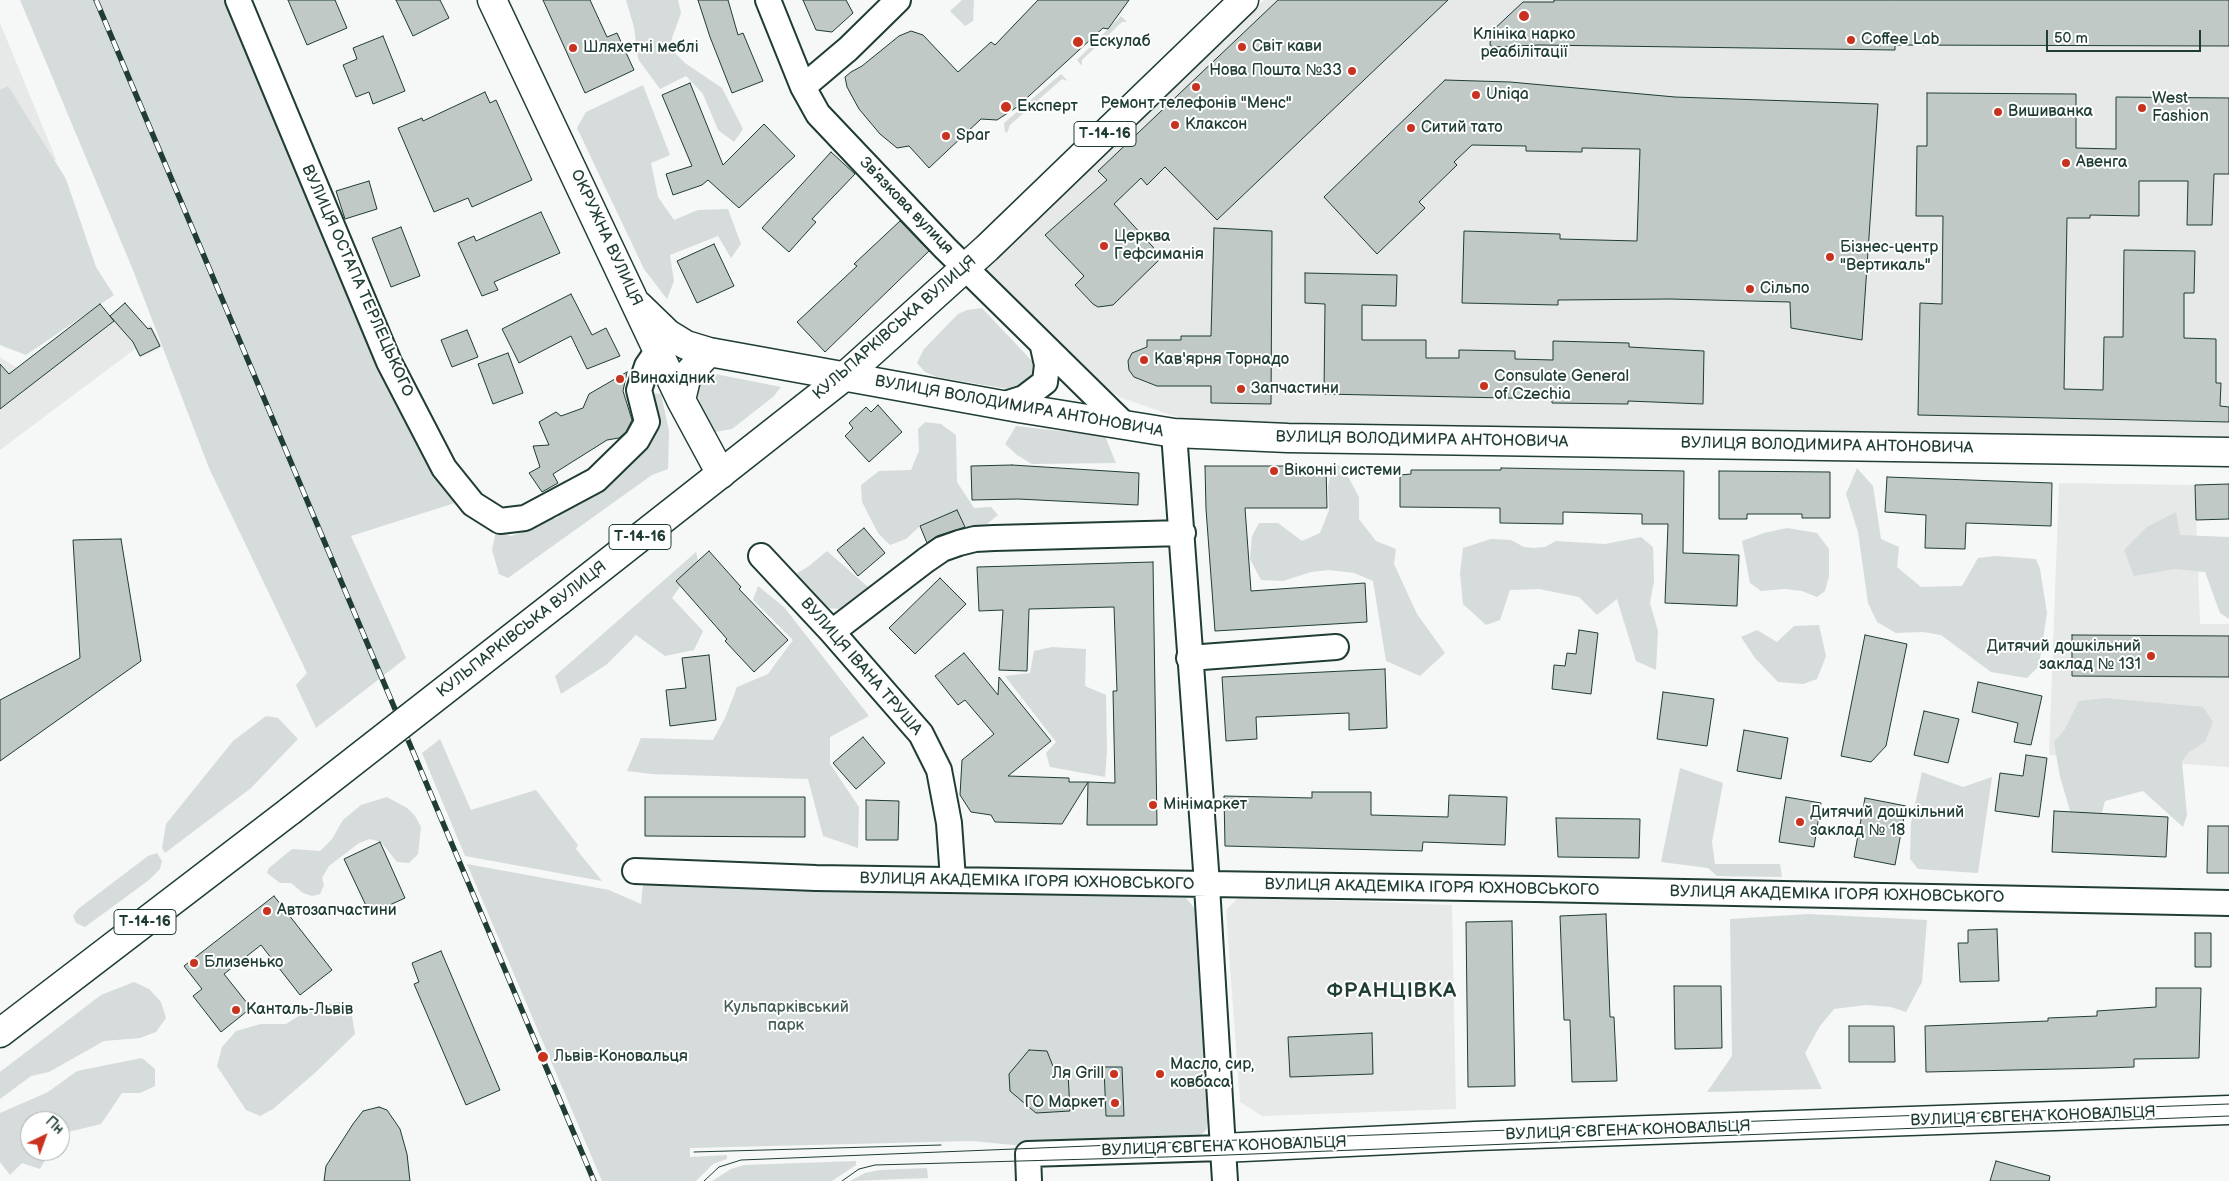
<!DOCTYPE html>
<html>
<head>
<meta charset="utf-8">
<style>
	body { margin:0 }
	#map { position:relative; width:2229px; height:1181px; overflow:hidden; background:#f6f7f7; font-family:"Balsamiq Sans",sans-serif }
	canvas { display:block }
	.north { position:absolute; left:20px; top:1111px; width:50px; height:50px; box-sizing:border-box; background:#fff; border:1px solid #a5b1ae; border-radius:50%; rotate:42deg; font-size:14px; font-weight:700; line-height:20px; text-align:center; color:#1f3d34 }
	.north::after { content:''; display:block; margin:auto; width:18px; height:22px; background:#c8321e; clip-path:polygon(50% 0,100% 100%,50% 72%,0 100%) }
	.scale { position:absolute; left:2046px; top:30px; width:155px; height:22px; box-sizing:border-box; border:2px solid #1f3d34; border-top:0; padding-left:6px; font-size:15px; line-height:18px; white-space:nowrap; color:#1f3d34; -webkit-text-stroke:4px #fff; paint-order:stroke }
</style>
</head>
<body>
<div id="map">
<canvas width="2229" height="1181"></canvas>
<div class="north">Пн</div>
<div class="scale">50 m</div>
</div>
<script>
const c = document.querySelector('canvas').getContext('2d');
c.lineJoin = 'round';
function paint(path, color) { c.fillStyle = color; c.fill(path, 'evenodd'); }
const poly = rows => new Path2D(rows.map(r => 'M' + r).join(''));
function trace(path, color, width, dash) { c.strokeStyle = color; c.lineWidth = width; c.lineCap = dash ? 'butt' : 'round'; c.setLineDash(dash || []); c.stroke(path); }
function label(font, color, halo, rows, align = 'center') {
  c.font = font + ' "Balsamiq Sans",sans-serif'; c.lineWidth = 4; c.setLineDash([]); c.textBaseline = 'middle'; c.strokeStyle = halo; c.fillStyle = color; for (const [text, x, y, turn = 0] of rows) {
    c.save(); c.translate(x, y); c.rotate((+turn || 0) * Math.PI / 180); c.textAlign = isNaN(turn) ? turn : align; if (halo) c.strokeText(text, 0, 0); c.fillText(text, 0, 0); c.restore();
  }
}
const built = poly([
	[1264,0,2229,0,2229,443,1238,425,1180,418,1119,397,1072,363,1001,289,985,267],
	[0,23,56,159,0,203],
	[125,302,146,327,151,325,162,347,140,358,135,349,0,450,0,357,17,368,100,304,110,316],
	[2059,483,2195,485,2200,624,2229,624,2229,767,2049,755],
	[1239,897,1452,905,1456,1109,1262,1116,1240,1102,1226,910]
]);
const green = poly([
	[20,0,227,0,458,502,351,536,406,658,316,728,296,685,307,673,209,468,133,270],
	[626,0,678,0,681,13,669,47,685,63,722,88,743,129,734,142,718,130,703,94,686,76,660,89,638,59,634,27],
	[962,0,974,0,973,21,965,26,950,11],
	[1121,16,1127,22,1122,22,1082,60,1082,66,1077,60],
	[1061,74,1068,81,1062,79,1010,125,1007,133,1005,132,1004,123],
	[643,85,670,155,651,163,658,197,674,220,698,210,728,209,741,244,731,258,718,236,670,255,674,281,667,299,644,269,577,128,586,112],
	[8,86,66,179,96,267,114,295,26,355,0,345,0,90],
	[982,308,1032,361,1034,370,1033,378,1018,388,1008,389,937,377,925,372,917,363,924,349,958,314,967,310],
	[705,372,781,387,773,397,732,429,715,432,709,424,694,388],
	[647,393,661,394,669,431,668,469,652,475,508,578,499,574,492,550,496,531,511,536,532,529,546,517,556,519,564,511,596,470,637,440],
	[925,422,941,424,956,435,957,482,974,508,991,507,998,515,987,524,970,527,935,523,919,527,906,539,890,545,878,533,862,502,861,485,879,471,911,470,919,451,918,429],
	[1016,426,1105,436,1116,463,1032,464,1017,455,1005,444],
	[1333,464,1343,467,1359,497,1359,519,1376,541,1396,549,1394,564,1417,614,1445,653,1420,676,1386,661,1373,581,1354,573,1329,570,1311,572,1283,581,1261,580,1250,559,1252,536,1259,523,1278,523,1302,541,1320,533,1329,510,1328,486],
	[1857,468,1873,486,1881,539,1899,547,1897,567,1921,587,1962,586,1978,558,1996,556,2036,559,2040,569,2047,613,2039,666,2027,678,1991,672,1941,635,1923,632,1896,633,1877,622,1868,603,1858,532,1846,494],
	[2176,512,2180,535,2229,537,2229,619,2220,613,2205,572,2175,569,2134,576,2124,550,2147,527],
	[1787,528,1817,533,1829,549,1829,576,1825,591,1817,597,1802,591,1785,589,1761,591,1750,583,1742,541,1764,533],
	[1641,537,1653,547,1654,581,1650,603,1658,631,1656,670,1636,661,1617,599,1597,615,1579,597,1539,589,1510,590,1500,620,1486,625,1463,604,1460,573,1463,548,1491,539,1511,540,1524,547,1533,548,1545,547,1556,541,1605,544],
	[827,551,868,587,841,609,826,608,794,575,809,566],
	[696,552,698,561,672,598,703,631,694,650,665,656,636,635,606,665,561,694,555,676],
	[758,586,784,607,869,716,830,737,830,764,859,807,858,848,823,836,808,779,652,774,627,771,641,738,713,740,725,718,737,687,768,674,793,640,753,600],
	[1819,625,1826,656,1817,679,1803,684,1778,682,1755,658,1741,637,1757,630,1777,642,1794,626],
	[1052,647,1086,649,1085,686,1106,695,1107,751,1105,777,1050,767,1046,753,1056,742,1005,676,1030,673,1034,651],
	[2105,698,2203,707,2213,722,2205,742,2189,752,2182,761,2187,815,2183,827,2143,791,2105,801,2100,820,2071,814,2060,777,2054,742,2065,729,2079,701],
	[266,716,278,718,298,739,251,788,165,853,162,848,166,824,233,741],
	[440,739,471,810,536,790,578,845,576,849,602,881,465,856,422,753],
	[1680,768,1723,783,1712,842,1715,864,1780,864,1782,877,1717,876,1708,868,1661,862],
	[1922,772,1963,787,1992,777,1978,873,1918,869,1910,859,1911,823],
	[387,797,407,808,415,816,421,827,418,854,409,863,397,862,381,842,370,839,359,843,329,866,322,878,324,885,320,894,312,896,303,893,291,883,280,883,267,873,269,868,292,849,320,851,332,839,343,820,361,805],
	[157,853,162,861,160,869,149,880,85,927,76,923,73,916,78,909,148,856],
	[467,864,609,890,641,904,643,884,1186,898,1196,910,1208,1122,1206,1130,1197,1139,1024,1146,972,1141,690,1148,690,1157,727,1155,727,1159,713,1164,696,1181,602,1181],
	[1808,914,1927,920,1922,982,1906,1012,1891,1007,1866,1005,1834,1009,1820,1026,1805,1053,1822,1089,1707,1092,1732,1056,1730,919],
	[134,982,149,989,161,1002,166,1018,156,1032,140,1038,104,1041,49,1072,31,1076,0,1099,0,1072,101,995],
	[340,1002,352,1016,355,1034,316,1072,273,1109,260,1116,246,1110,217,1066,222,1047,236,1031,261,1024,286,1024,313,1007],
	[142,1058,155,1069,155,1086,140,1093,122,1093,101,1124,68,1132,60,1138,60,1121,30,1121,30,1151,50,1151,40,1169,22,1163,10,1175,0,1162,0,1113,48,1092,77,1071],
	[856,1161,856,1165,832,1181,712,1181,731,1169,744,1165],
	[927,1168,928,1178,850,1181,865,1173,880,1170]
]);
const building = poly([
	[288,0,335,0,347,28,307,45,288,0],
	[396,0,440,0,449,18,413,36,396,0],
	[543,0,590,0,607,37,617,33,634,70,585,93,543,0],
	[698,0,728,0,738,35,743,33,763,81,732,93,710,37,698,0],
	[803,0,846,0,853,13,832,32,816,30,803,0],
	[1038,0,1129,0,1108,29,1103,28,1017,107,997,120,981,119,929,168,909,146,897,148,880,134,859,109,847,87,845,77,851,72,862,66,899,36,911,31,923,35,958,72,991,42,995,45,1038,0],
	[1278,0,1448,0,1217,220,1165,167,1147,185,1141,178,1114,204,1162,257,1113,305,1098,307,1093,304,1075,285,1084,276,1045,235,1107,180,1098,171,1278,0],
	[1554,0,2229,0,2229,46,1895,45,1895,50,1539,45,1493,47,1490,45,1491,32,1523,2,1554,2,1554,0],
	[383,36,405,91,373,104,369,92,356,97,343,65,357,59,353,48,383,36],
	[1445,80,1510,82,1675,97,1878,104,1862,340,1791,328,1790,302,1670,299,1558,300,1558,305,1462,303,1464,231,1560,234,1560,239,1637,241,1640,149,1582,148,1582,152,1526,151,1526,146,1472,145,1454,162,1457,165,1419,202,1425,208,1377,254,1324,197,1445,80],
	[690,83,723,165,764,124,795,156,739,208,708,180,702,185,673,195,666,174,692,166,662,95,690,83],
	[485,92,490,103,496,100,532,180,472,207,468,198,434,212,398,128,422,118,423,121,485,92],
	[1927,93,2076,94,2076,148,2116,149,2116,97,2229,98,2229,174,2214,174,2212,225,2187,225,2188,181,2139,181,2139,216,2090,215,2090,218,2067,218,2064,389,2103,390,2104,337,2123,337,2124,250,2195,251,2194,293,2184,293,2184,338,2216,339,2216,383,2221,383,2220,406,2229,407,2229,422,1918,415,1920,303,1942,304,1943,216,1916,216,1917,146,1927,146,1927,93],
	[831,152,855,174,812,219,816,222,789,252,762,228,831,152],
	[369,181,377,209,345,219,336,191,369,181],
	[541,212,560,253,494,282,498,290,482,296,458,243,474,236,476,241,541,212],
	[900,221,929,251,825,352,797,322,857,266,854,264,900,221],
	[401,227,420,276,391,287,372,238,401,227],
	[1214,228,1272,231,1271,404,1211,403,1211,386,1157,386,1134,377,1129,370,1128,361,1132,353,1147,347,1147,340,1181,340,1181,336,1211,336,1214,228],
	[714,244,734,286,697,303,677,261,714,244],
	[1305,273,1397,275,1396,306,1362,305,1362,340,1426,340,1426,358,1459,358,1459,350,1515,351,1515,359,1553,360,1553,341,1629,343,1629,347,1704,351,1703,404,1628,401,1628,404,1552,403,1552,399,1324,394,1325,304,1305,303,1305,273],
	[571,294,592,335,606,328,620,356,587,369,571,336,519,363,502,329,571,294],
	[125,303,148,329,151,328,160,346,140,356,133,342,110,316,125,303],
	[100,304,114,321,0,409,0,364,9,374,100,304],
	[467,330,478,357,452,367,441,340,467,330],
	[508,353,523,393,493,404,478,364,508,353],
	[627,372,623,391,632,420,626,432,619,438,607,440,553,474,558,483,542,492,529,473,540,467,533,446,549,445,539,422,556,412,561,416,583,408,589,394,627,372],
	[878,405,902,432,869,462,845,436,853,428,849,423,866,407,871,412,878,405],
	[1012,465,1139,473,1138,505,1018,499,972,500,971,466,1012,465],
	[1205,466,1326,466,1327,508,1245,508,1251,591,1365,583,1367,622,1215,631,1206,509,1205,466],
	[1501,468,1684,471,1683,553,1739,555,1737,606,1665,603,1668,524,1642,524,1642,514,1563,512,1563,524,1500,523,1500,508,1400,507,1400,475,1411,474,1411,470,1501,470,1501,468],
	[1719,471,1830,472,1830,518,1802,518,1802,514,1747,514,1747,519,1719,519,1719,471],
	[1887,477,2052,483,2051,526,1966,523,1965,549,1925,548,1926,515,1885,512,1887,477],
	[2229,484,2229,519,2196,520,2195,485,2229,484],
	[957,510,965,527,937,536,927,543,920,526,957,510],
	[864,528,885,553,858,576,837,550,864,528],
	[121,539,141,661,0,761,0,700,80,658,73,540,121,539],
	[709,551,741,587,739,589,788,640,754,672,725,641,727,639,676,581,709,551],
	[1153,562,1157,825,1087,825,1088,782,1115,783,1113,691,1117,691,1114,607,1029,609,1027,671,999,670,1003,610,979,611,977,567,1153,562],
	[940,578,966,604,915,654,889,628,940,578],
	[1579,630,1598,633,1591,694,1552,689,1554,665,1565,666,1567,653,1576,654,1579,630],
	[1865,635,1907,644,1886,746,1871,762,1841,756,1865,635],
	[2072,635,2229,636,2229,677,2072,676,2072,635],
	[964,653,998,695,999,677,1051,741,1008,776,1069,778,1069,782,1088,782,1062,824,995,822,991,815,971,812,960,795,962,760,994,734,965,700,958,705,935,676,964,653],
	[709,655,716,720,670,726,666,690,686,688,682,658,709,655],
	[1385,669,1387,728,1349,730,1349,713,1256,717,1257,739,1226,741,1222,677,1385,669],
	[1978,682,2042,696,2031,745,2014,742,2018,723,1972,712,1978,682],
	[1663,692,1714,699,1707,746,1657,739,1663,692],
	[1924,711,1959,719,1948,763,1914,755,1924,711],
	[1744,730,1788,738,1781,779,1737,771,1744,730],
	[863,737,885,763,856,789,833,763,863,737],
	[2026,755,2047,758,2039,817,1995,811,2000,773,2023,776,2026,755],
	[1312,792,1371,792,1371,815,1448,817,1449,795,1507,797,1505,845,1423,842,1422,851,1225,846,1224,796,1312,798,1312,792],
	[645,797,805,797,805,837,645,836,645,797],
	[1786,797,1821,803,1814,847,1779,842,1786,797],
	[1865,798,1906,806,1895,865,1854,857,1865,798],
	[866,800,899,801,898,840,866,840,866,800],
	[2054,811,2168,817,2166,857,2052,852,2054,811],
	[1556,818,1640,819,1639,858,1558,857,1556,818],
	[2208,826,2229,826,2229,873,2207,873,2208,826],
	[380,842,405,898,370,914,344,859,380,842],
	[274,896,332,970,300,995,261,945,224,974,251,1008,221,1032,193,996,202,989,184,966,274,896],
	[1606,914,1610,1017,1614,1017,1617,1081,1572,1082,1570,1020,1564,1020,1560,916,1606,914],
	[1512,921,1515,1086,1468,1087,1466,922,1512,921],
	[1997,929,1999,981,1960,982,1958,943,1968,943,1968,930,1997,929],
	[2195,933,2211,933,2211,967,2195,967,2195,933],
	[441,951,500,1090,466,1105,414,984,419,982,412,963,441,951],
	[1674,986,1721,986,1722,1048,1675,1049,1674,986],
	[2156,988,2201,988,2199,1058,2134,1059,2134,1067,2106,1068,1926,1072,1925,1026,2048,1021,2048,1018,2097,1016,2097,1011,2156,1007,2156,988],
	[1849,1026,1894,1026,1895,1062,1849,1062,1849,1026],
	[1372,1033,1373,1074,1290,1077,1288,1037,1372,1033],
	[1029,1050,1047,1051,1056,1074,1068,1073,1070,1111,1036,1113,1010,1091,1009,1074,1029,1050],
	[1104,1067,1122,1067,1124,1116,1106,1116,1104,1067],
	[379,1107,387,1110,400,1129,407,1154,410,1181,324,1181,326,1166,353,1124,363,1111,379,1107],
	[1996,1161,2050,1176,2049,1181,1990,1181,1996,1161]
]);
const minor = poly([
	[238,0,389,362,444,468,473,504,500,521,525,518,596,480,637,440,647,422,639,390,647,366,658,350],
	[768,0,803,87,818,114,945,248,1126,426],
	[803,87,848,49,898,0],
	[1002,405,1024,398,1045,382,1047,365,1043,347],
	[1174,433,1206,870,1225,1181],
	[761,556,832,632,921,734,939,770,949,823,953,879],
	[832,632,926,560,942,549,959,543,975,539,994,538,1183,533],
	[1189,658,1336,647],
	[635,871,816,878,1536,889,2229,903],
	[1029,1181,1028,1154,1222,1148]
]);
const tertiary = poly([
	[1222,1148,1475,1136,2229,1110]
]);
const secondary = poly([
	[492,0,681,400,721,474],
	[638,305,668,334,686,345,709,352,1019,408,1174,433,1288,438,2229,452],
	[681,400,687,375,709,352]
]);
const primary = poly([
	[559,601,845,376,987,248,1244,0],
	[0,1033,290,811]
]);
const tram = poly([
	[694,1152,941,1145],
	[704,1181,719,1167,741,1160,1263,1139,2229,1104],
	[842,1181,859,1169,875,1165,1201,1156,2229,1116]
]);
const rail = poly([
	[96,0,594,1181]
]);
const primaryBridge = poly([
	[290,811,559,601]
]);
const markers = [
	[1524,16,6,"#c8321e"],
	[1851,40,5,"#c8321e"],
	[1078,42,6,"#c8321e"],
	[1242,47,5,"#c8321e"],
	[573,48,5,"#c8321e"],
	[1352,71,5,"#c8321e"],
	[1196,87,5,"#c8321e"],
	[1476,95,5,"#c8321e"],
	[1006,107,6,"#c8321e"],
	[2142,108,5,"#c8321e"],
	[1998,112,5,"#c8321e"],
	[1175,125,5,"#c8321e"],
	[1411,128,5,"#c8321e"],
	[946,136,5,"#c8321e"],
	[2066,163,5,"#c8321e"],
	[1104,246,5,"#c8321e"],
	[1830,257,5,"#c8321e"],
	[1750,289,5,"#c8321e"],
	[1144,360,5,"#c8321e"],
	[620,379,5,"#c8321e"],
	[1484,386,5,"#c8321e"],
	[1241,389,5,"#c8321e"],
	[1274,471,5,"#c8321e"],
	[2151,656,5,"#c8321e"],
	[1153,805,5,"#c8321e"],
	[1800,822,5,"#c8321e"],
	[267,911,5,"#c8321e"],
	[194,963,5,"#c8321e"],
	[236,1010,5,"#c8321e"],
	[543,1057,6,"#c8321e"],
	[1114,1074,5,"#c8321e"],
	[1160,1074,5,"#c8321e"],
	[1115,1103,5,"#c8321e"]
];
const shields = [
	[1105,134,62],
	[640,537,62],
	[145,922,62]
];
const shieldNames = [
	["Т-14-16",1105,134],
	["Т-14-16",640,537],
	["Т-14-16",145,922]
];
const poiNames = [
	["Клініка нарко",1524,35,"center"],
	["реабілітації",1524,53,"center"],
	["Coffee Lab",1861,40],
	["Ескулаб",1089,42],
	["Світ кави",1252,47],
	["Шляхетні меблі",583,48],
	["Нова Пошта №33",1342,71,"right"],
	["Uniqa",1486,95],
	["West",2152,99],
	["Fashion",2152,117],
	["Ремонт телефонів \"Менс\"",1196,104,"center"],
	["Експерт",1017,107],
	["Вишиванка",2008,112],
	["Клаксон",1185,125],
	["Ситий тато",1421,128],
	["Spar",956,136],
	["Авенга",2076,163],
	["Церква",1114,237],
	["Гефсиманія",1114,255],
	["Бізнес-центр",1840,248],
	["\"Вертикаль\"",1840,266],
	["Сільпо",1760,289],
	["Кав'ярня Торнадо",1154,360],
	["Consulate General",1494,377],
	["of Czechia",1494,395],
	["Винахідник",630,379],
	["Запчастини",1251,389],
	["Віконні системи",1284,471],
	["Дитячий дошкільний",2141,647,"right"],
	["заклад № 131",2141,665,"right"],
	["Мінімаркет",1163,805],
	["Дитячий дошкільний",1810,813],
	["заклад № 18",1810,831],
	["Автозапчастини",277,911],
	["Близенько",204,963],
	["Канталь-Львів",246,1010],
	["Львів-Коновальця",554,1057],
	["Масло, сир,",1170,1065],
	["ковбаса",1170,1083],
	["Ля Grill",1104,1074,"right"],
	["ГО Маркет",1105,1103,"right"]
];
const streetNames = [
	["Звʼязкова вулиця",906,206,46],
	["ОКРУЖНА ВУЛИЦЯ",606,238,65],
	["ВУЛИЦЯ ОСТАПА ТЕРЛЕЦЬКОГО",357,281,66],
	["КУЛЬПАРКІВСЬКА ВУЛИЦЯ",895,328,-41],
	["ВУЛИЦЯ ВОЛОДИМИРА АНТОНОВИЧА",1019,407,10],
	["ВУЛИЦЯ ВОЛОДИМИРА АНТОНОВИЧА",1422,440,1],
	["ВУЛИЦЯ ВОЛОДИМИРА АНТОНОВИЧА",1827,446,1],
	["КУЛЬПАРКІВСЬКА ВУЛИЦЯ",522,630,-38],
	["ВУЛИЦЯ ІВАНА ТРУША",861,667,49],
	["ВУЛИЦЯ АКАДЕМІКА ІГОРЯ ЮХНОВСЬКОГО",1027,882,1],
	["ВУЛИЦЯ АКАДЕМІКА ІГОРЯ ЮХНОВСЬКОГО",1432,888,1],
	["ВУЛИЦЯ АКАДЕМІКА ІГОРЯ ЮХНОВСЬКОГО",1837,895,1],
	["ВУЛИЦЯ ЄВГЕНА КОНОВАЛЬЦЯ",2033,1117,-2],
	["ВУЛИЦЯ ЄВГЕНА КОНОВАЛЬЦЯ",1628,1131,-2],
	["ВУЛИЦЯ ЄВГЕНА КОНОВАЛЬЦЯ",1224,1147,-2]
];
const parkNames = [
	["Кульпарківський",786,1008],
	["парк",786,1026]
];
const districtNames = [
	["ФРАНЦІВКА",1392,992]
];
paint(built, '#e6e9e8');
paint(green, '#d6dcdb');
paint(building, '#c0c9c6');
trace(building, '#1f3d34', 1);
trace(minor, '#1f3d34', 28);
trace(tertiary, '#1f3d34', 31);
trace(secondary, '#1f3d34', 31);
trace(primary, '#1f3d34', 31);
trace(minor, '#fff', 24);
trace(tertiary, '#fff', 28);
trace(secondary, '#fff', 28);
trace(primary, '#fff', 28);
trace(tram, '#1f3d34', 1);
trace(rail, '#1f3d34', 5.5);
trace(rail, '#fff', 4, [11]);
trace(primaryBridge, '#1f3d34', 31, []);
trace(primaryBridge, '#fff', 28);
for (const [x, y, r, color] of markers) { const dot = new Path2D(); dot.arc(x, y, r, 0, 2 * Math.PI); c.fillStyle = color; c.fill(dot); trace(dot, '#fff', 2); }
for (const [x, y, w] of shields) { const box = new Path2D(); box.roundRect(x - w / 2, y - 12.5, w, 25, 4); c.fillStyle = '#fff'; c.fill(box); trace(box, '#1f3d34', 1); }
label('bold 15px', '#1f3d34', null, shieldNames);
label('16px', '#1f3d34', '#fff', poiNames, 'left');
label('16px', '#1f3d34', '#fff', streetNames);
label('16px', '#445d55', '#fff', parkNames);
c.letterSpacing = '1px';
label('bold 21px', '#1f3d34', '#fff', districtNames);
c.letterSpacing = '0px';
</script>
</body>
</html>
